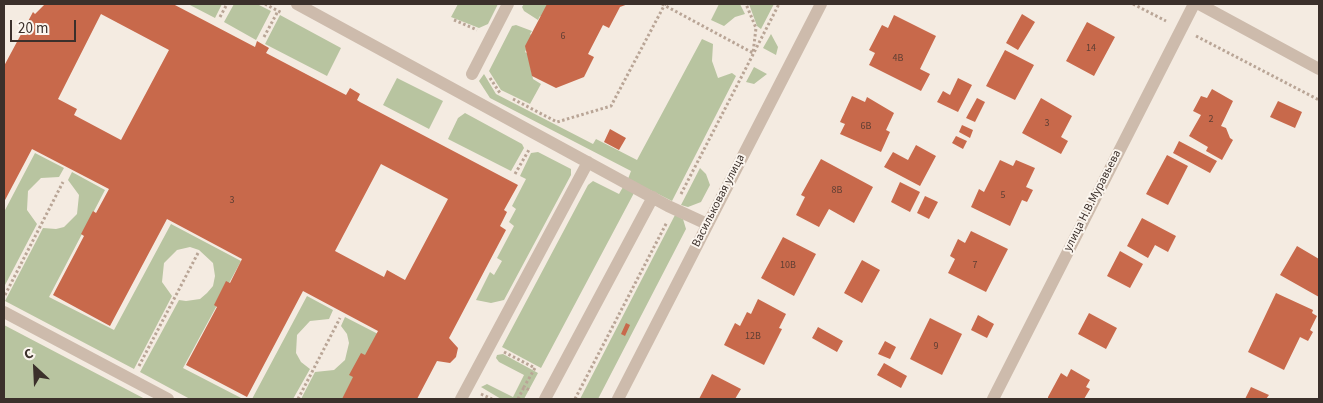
<!DOCTYPE html>
<html>
<head>
<meta charset="utf-8">
<style>
	body { margin:0 }
	#map { position:relative; width:1323px; height:403px; overflow:hidden; background:#f4ebe1; font-family:"Source Sans 3",sans-serif }
	canvas { display:block }
	.frame { position:absolute; inset:0; border:5px solid #3b302b; pointer-events:none }
	.north { position:absolute; left:10px; top:343px; width:50px; height:50px; -webkit-text-stroke:4px #fbf5ee; paint-order:stroke; rotate:335deg; font-size:14px; font-weight:700; line-height:20px; text-align:center; color:#3b302b }
	.north::after { content:''; display:block; margin:auto; width:18px; height:22px; background:#3b302b; clip-path:polygon(50% 0,100% 100%,50% 72%,0 100%) }
	.scale { position:absolute; left:10px; top:20px; width:66px; height:22px; box-sizing:border-box; border:2px solid #3b302b; border-top:0; padding-left:6px; font-size:15px; line-height:18px; white-space:nowrap; color:#3b302b; -webkit-text-stroke:4px #fbf5ee; paint-order:stroke }
</style>
</head>
<body>
<div id="map">
<canvas width="1323" height="403"></canvas>
<div class="frame"></div>
<div class="north">С</div>
<div class="scale">20 m</div>
</div>
<script>
const c = document.querySelector('canvas').getContext('2d');
c.lineJoin = 'round';
function paint(path, color) { c.fillStyle = color; c.fill(path, 'evenodd'); }
const poly = rows => new Path2D(rows.map(r => 'M' + r).join(''));
function trace(path, color, width, dash) { c.strokeStyle = color; c.lineWidth = width; c.lineCap = dash ? 'butt' : 'round'; c.setLineDash(dash || []); c.stroke(path); }
function label(font, color, halo, rows, align = 'center') {
  c.font = font + ' "Source Sans 3",sans-serif'; c.lineWidth = 4; c.setLineDash([]); c.textBaseline = 'middle'; c.strokeStyle = halo; c.fillStyle = color; for (const [text, x, y, turn = 0] of rows) {
    c.save(); c.translate(x, y); c.rotate((+turn || 0) * Math.PI / 180); c.textAlign = isNaN(turn) ? turn : align; if (halo) c.strokeText(text, 0, 0); c.fillText(text, 0, 0); c.restore();
  }
}
const green = poly([
	[188,4,222,4,215,18],
	[234,4,257,4,271,11,256,40,224,22],
	[458,4,498,4,488,24,479,28,451,17],
	[524,4,549,4,542,17,540,16,538,20,524,11,522,7],
	[719,4,740,4,745,14,735,17,724,26,711,20],
	[749,4,774,4,761,29,757,26],
	[280,15,341,48,327,76,265,44],
	[516,25,532,31,530,34,533,36,525,52,528,54,533,79,541,84,530,104,501,90,489,71,512,26],
	[771,34,778,47,776,55,763,48],
	[702,39,713,44,712,61,718,78,732,73,736,76,672,201,628,179,631,171,490,98,479,81,484,74,496,94,593,144,596,139,637,160],
	[754,67,767,74,754,84,746,82],
	[397,78,443,101,429,129,383,105],
	[465,113,522,144,524,148,511,171,448,139,458,118],
	[538,152,571,169,571,175,504,300,491,303,476,300,490,272,494,275,502,261,497,258,514,226,509,222,516,209,512,206,526,179,520,176,531,153],
	[35,153,64,168,59,177,41,178,28,191,27,210,37,224,4,287,4,212],
	[700,168,706,174,710,185,701,202,688,207,681,205],
	[72,172,105,190,49,297,114,330,171,224,241,261,183,368,243,399,190,399,140,372,179,300,186,301,200,299,207,293,213,286,215,276,213,263,199,250,190,247,177,250,164,263,162,282,172,296,134,369,5,301,43,228,56,229,64,227,77,214,79,195,68,180],
	[593,181,619,194,623,187,634,193,541,368,502,347,588,185],
	[675,215,683,219,686,229,598,399,580,399],
	[307,296,333,310,329,319,310,321,297,335,296,353,301,362,310,369,293,399,252,399],
	[345,317,378,334,343,399,301,399,315,372,334,370,345,360,349,343,347,334,341,326],
	[4,325,145,399,4,399],
	[503,354,538,373,524,399,501,399,481,387,487,384,513,397,524,375,499,362,496,358,497,355]
]);
const building = poly([
	[45,4,173,4,255,47,257,41,269,48,266,53,346,95,350,88,360,94,357,100,360,102,518,185,504,210,507,212,500,226,506,230,449,338,458,348,456,357,450,363,437,361,417,399,342,399,353,377,349,375,361,353,365,355,378,331,303,291,247,397,186,365,217,307,214,305,226,281,230,283,242,259,167,219,110,326,53,295,84,236,81,234,93,211,96,213,109,189,32,149,4,202,4,66,33,12,35,14],
	[101,14,169,50,121,140,74,115,77,109,58,99],
	[381,164,448,199,405,280,387,270,384,277,335,251],
	[547,4,628,4,620,7,609,28,603,25,588,54,594,57,584,77,556,88,532,76,525,46],
	[1022,14,1035,22,1018,50,1006,43],
	[894,15,936,36,920,69,930,74,921,91,869,65,875,53,869,50,882,25,888,28],
	[1087,22,1115,37,1094,76,1066,61],
	[1005,50,1034,65,1015,100,986,86],
	[958,78,972,85,958,112,937,102,943,91,950,95],
	[1212,89,1233,101,1221,126,1226,128,1230,138,1233,140,1222,160,1206,151,1208,147,1189,136,1201,115,1193,111,1201,96,1207,98],
	[852,96,865,102,867,97,894,113,886,130,890,132,881,152,840,134,845,124,840,122],
	[977,98,985,102,975,122,966,118],
	[1041,98,1072,116,1061,137,1068,141,1061,154,1022,133],
	[1278,101,1302,112,1295,128,1270,117],
	[962,125,973,130,970,138,959,132],
	[610,129,626,138,619,150,604,142],
	[956,136,967,141,963,149,952,143],
	[1179,141,1217,161,1210,173,1173,153],
	[916,145,936,156,920,186,884,167,893,152,908,160],
	[1167,155,1188,166,1168,205,1146,194],
	[821,159,873,187,854,223,829,209,819,227,796,215,805,197,801,195],
	[1000,160,1013,166,1016,160,1035,168,1026,187,1033,190,1027,202,1022,200,1010,226,971,207,979,189,984,192],
	[900,182,920,192,910,212,891,202],
	[925,196,938,202,929,219,917,213],
	[1142,218,1176,236,1168,252,1155,245,1148,258,1127,246],
	[971,231,1008,249,986,292,948,273,955,259,950,256,958,239,965,243],
	[783,237,816,254,794,296,761,278],
	[1297,246,1319,259,1319,297,1280,275],
	[1120,251,1143,264,1130,288,1107,276],
	[862,260,880,270,862,303,844,293],
	[1276,293,1313,310,1312,313,1317,316,1310,330,1313,332,1308,341,1300,337,1284,370,1248,352],
	[758,299,786,314,779,328,782,329,764,365,724,345,735,323,740,326,747,312,751,314],
	[1089,313,1117,328,1106,349,1078,334],
	[978,315,994,324,987,338,971,330],
	[930,318,962,334,942,375,910,359],
	[626,323,630,325,625,336,621,334],
	[818,327,843,341,837,352,812,338],
	[885,341,896,347,890,359,878,354],
	[884,363,907,376,901,388,877,375],
	[1071,369,1090,380,1086,387,1090,389,1084,399,1048,399,1048,397,1061,373,1067,377],
	[712,374,741,389,735,399,699,399],
	[1251,387,1269,395,1266,399,1245,399]
]);
const path = poly([
	[265,4,282,13],
	[662,4,753,53,756,28,746,4],
	[1133,4,1166,21],
	[220,17,227,4],
	[454,20,477,30],
	[1196,36,1319,100],
	[264,37,278,11],
	[490,78,500,93],
	[513,99,557,122,611,106,665,4],
	[515,174,530,148],
	[681,194,779,4],
	[5,295,63,182],
	[504,352,535,368,524,387,531,391],
	[139,366,198,253],
	[481,394,492,399],
	[298,399,340,318],
	[518,399,524,387],
	[575,399,667,222]
]);
const minor = poly([
	[297,4,668,206,707,224],
	[1199,4,1319,69],
	[472,74,508,4],
	[4,312,168,399],
	[461,399,588,162],
	[545,399,653,197],
	[618,399,821,4],
	[993,399,1194,4]
]);
const numberNames = [
	["6",563,37],
	["14",1091,49],
	["4В",898,59],
	["2",1211,120],
	["3",1047,124],
	["6В",866,127],
	["8В",837,191],
	["5",1003,196],
	["3",232,201],
	["10В",788,266],
	["7",975,266],
	["12В",753,337],
	["9",936,347]
];
const streetNames = [
	["Васильковая улица",719,201,-63],
	["улица Н.В.Муравьева",1093,201,-63]
];
paint(green, '#b8c4a0');
paint(building, '#c8694b');
trace(path, '#b9a596', 3, [2.5, 2.5]);
trace(minor, '#cdbbac', 12);
label('10px', '#5e3e33', null, numberNames);
label('12px', '#3b302b', '#fbf5ee', streetNames);
</script>
</body>
</html>
